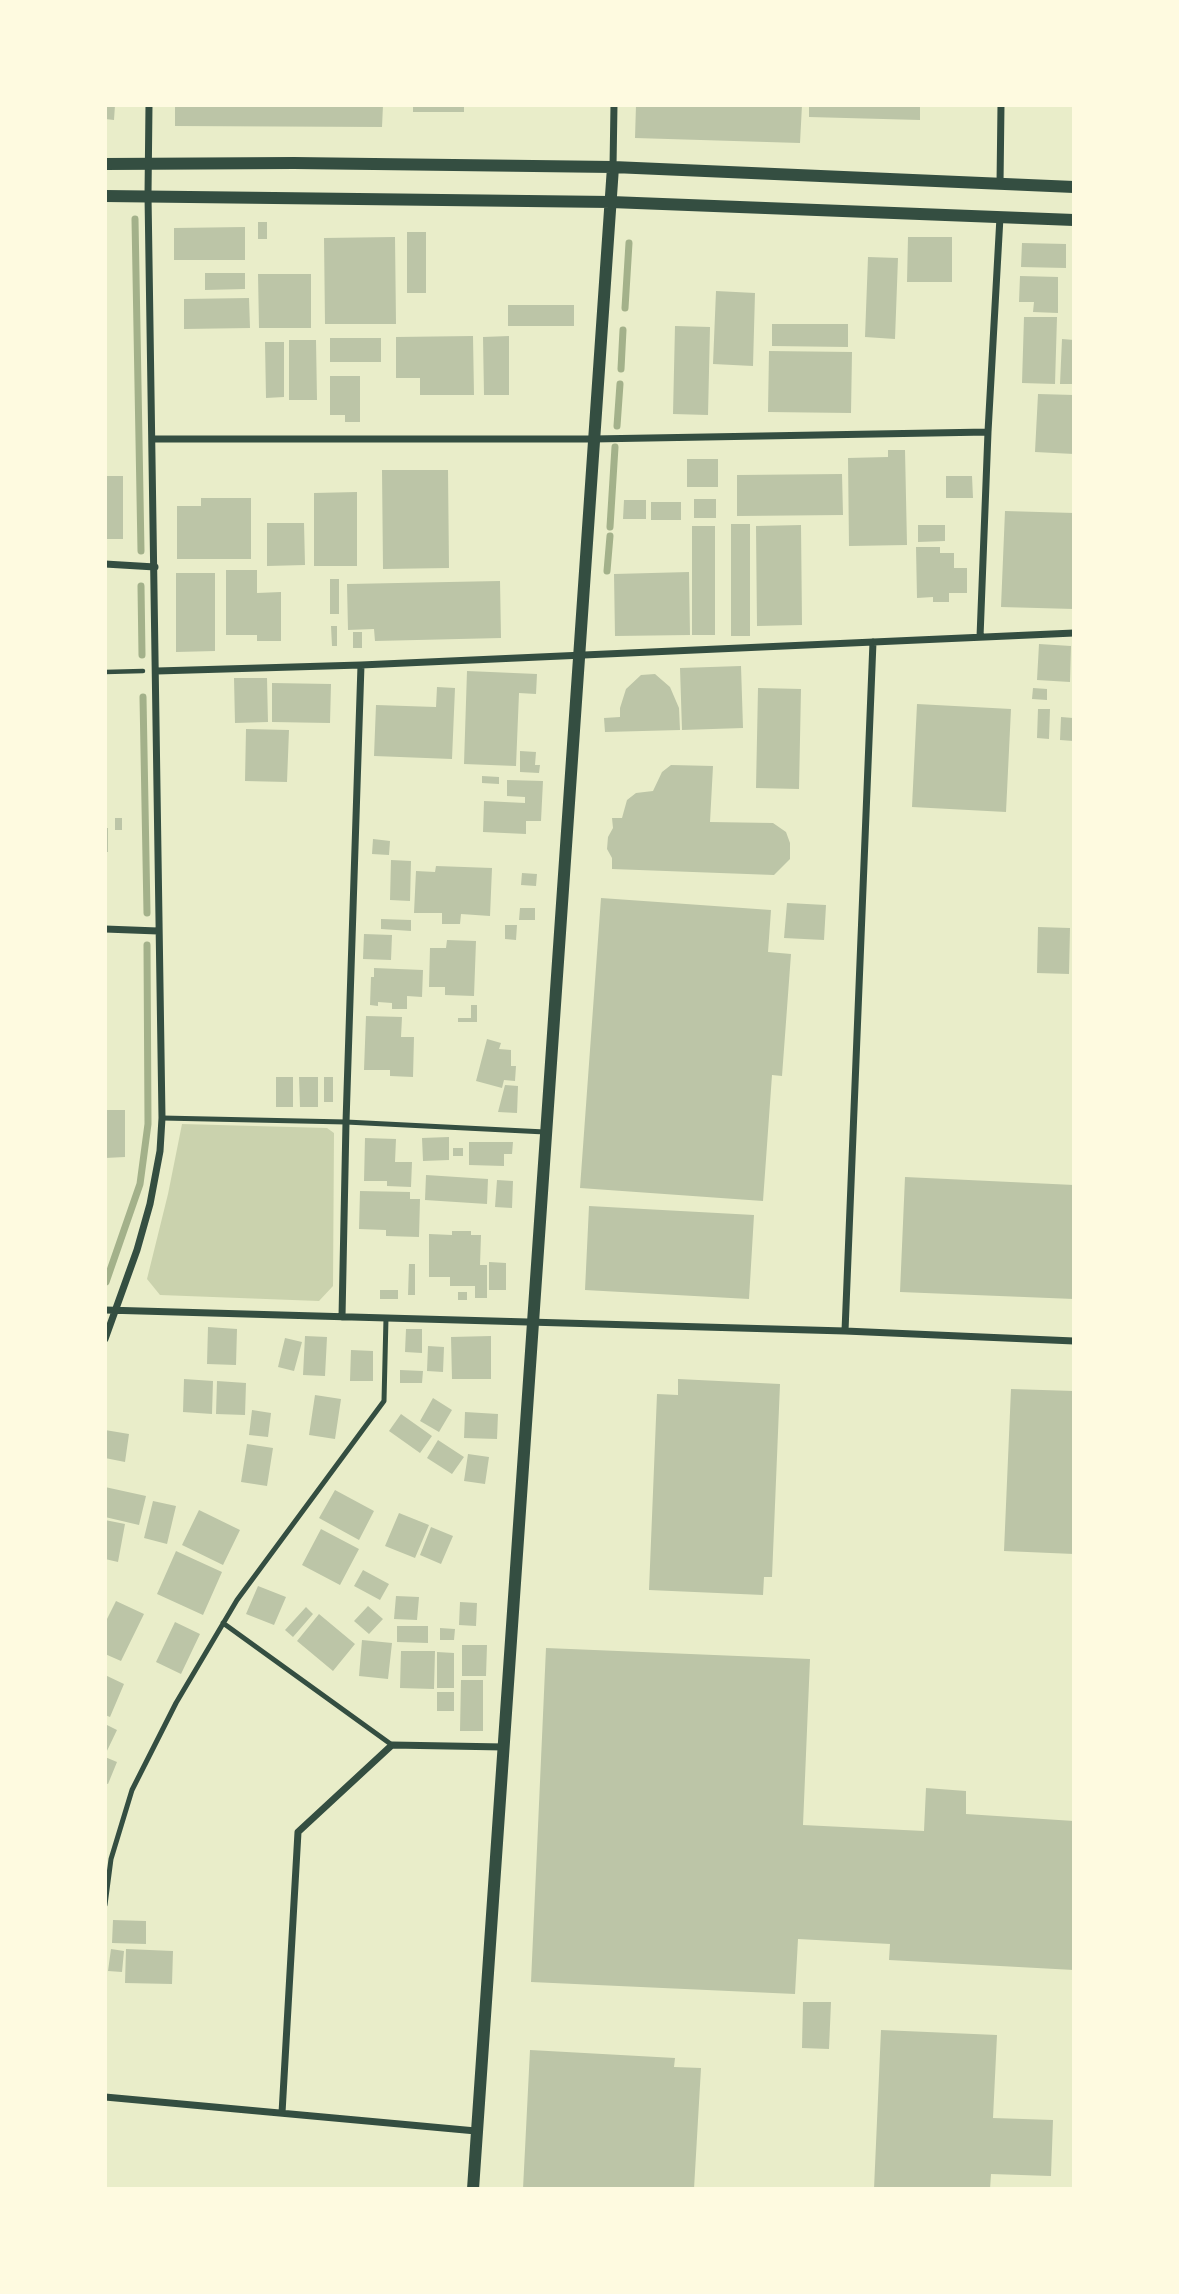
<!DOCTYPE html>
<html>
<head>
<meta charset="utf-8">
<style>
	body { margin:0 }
	#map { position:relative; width:1179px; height:2294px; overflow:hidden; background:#e9edc9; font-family:"Work Sans",sans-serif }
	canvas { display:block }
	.frame { position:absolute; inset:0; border:107px solid #fefae0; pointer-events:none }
</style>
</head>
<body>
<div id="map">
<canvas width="1179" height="2294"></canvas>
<div class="frame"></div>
</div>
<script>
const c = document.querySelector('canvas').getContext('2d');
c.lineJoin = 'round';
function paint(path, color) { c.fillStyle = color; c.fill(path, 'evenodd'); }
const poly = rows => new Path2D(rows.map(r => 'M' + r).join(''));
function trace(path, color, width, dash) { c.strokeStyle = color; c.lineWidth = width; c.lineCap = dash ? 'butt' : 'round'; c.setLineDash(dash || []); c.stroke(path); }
const green = poly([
	[182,1124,327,1128,334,1133,333,1286,319,1301,160,1295,147,1279,168,1194]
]);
const stream = poly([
	[135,219,141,551],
	[625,308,629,243],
	[621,369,623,330],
	[617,426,620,384],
	[610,527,615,447],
	[607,571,610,536],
	[141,586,142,655],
	[143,697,147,913],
	[106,1282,140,1184,148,1124,147,945]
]);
const building = poly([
	[105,105,115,105,114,120,105,119],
	[175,105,383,105,382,127,175,126],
	[413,105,464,105,464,112,413,112],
	[636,105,802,105,800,143,635,138],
	[809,105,920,105,920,120,809,117],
	[258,222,267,222,267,239,258,239],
	[245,227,245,260,174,260,174,228],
	[407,232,426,232,426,293,407,293],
	[395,237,396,324,325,324,324,238],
	[908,237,952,237,952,282,907,282],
	[1022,243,1066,244,1066,268,1021,267],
	[868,257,898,258,895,339,865,337],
	[205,273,245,273,245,289,205,290],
	[258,274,311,274,311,328,259,328],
	[1020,276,1058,277,1058,313,1033,312,1034,302,1019,302],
	[716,291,755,293,753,366,713,364],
	[249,298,250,328,184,329,184,299],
	[508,305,574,305,574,326,508,326],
	[1024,317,1057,317,1055,384,1022,383],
	[772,324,848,324,848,347,772,346],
	[675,326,710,327,708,415,673,414],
	[473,336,474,395,420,395,420,378,396,378,396,337],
	[509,336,509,395,484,395,483,337],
	[330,338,381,338,381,362,330,362],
	[1062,339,1074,340,1074,384,1060,384],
	[289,340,316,340,317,400,289,400],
	[265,342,284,342,284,397,266,398],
	[769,351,852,352,851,413,768,412],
	[330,376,360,376,360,422,345,422,345,415,330,415],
	[1038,394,1074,395,1074,454,1035,452],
	[888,450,905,450,907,545,849,546,848,458,888,457],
	[687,459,718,459,718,487,687,487],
	[382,470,448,470,449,568,383,569],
	[842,474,843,515,737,516,737,475],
	[105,476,123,476,123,539,105,539],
	[946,476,972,476,973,498,946,498],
	[357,492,357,566,314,566,314,493],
	[201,498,251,498,251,559,177,559,177,506,201,506],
	[694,499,716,499,716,518,694,518],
	[624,500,646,500,646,519,623,519],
	[651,502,681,502,681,520,651,520],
	[1005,511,1074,513,1074,609,1001,607],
	[267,523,304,523,305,565,267,566],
	[731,524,750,524,750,636,731,636],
	[801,525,802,625,757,626,756,526],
	[918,525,945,525,945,541,918,542],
	[692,526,715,526,715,635,692,635],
	[916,547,940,547,940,553,954,553,954,568,967,568,967,593,949,593,949,602,933,602,933,597,917,598],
	[226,570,257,570,257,593,281,592,281,641,257,641,257,635,226,635],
	[689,572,690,635,615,636,614,574],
	[176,573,215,573,215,651,176,652],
	[330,579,339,579,339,614,330,614],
	[500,581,501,638,375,641,374,629,348,630,347,584],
	[331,626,337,626,337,646,332,646],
	[353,632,362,632,362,648,353,648],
	[1039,644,1071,646,1070,682,1037,680],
	[741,666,743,728,682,730,680,668],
	[467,671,537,674,536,694,519,693,516,766,464,764],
	[655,674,670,687,679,708,680,730,605,732,604,718,620,717,620,708,626,689,641,675],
	[234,678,267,678,268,722,235,723],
	[272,683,331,684,330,723,272,722],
	[437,687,455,688,452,759,374,756,376,705,436,707],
	[758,688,801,689,799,789,756,788],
	[1033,688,1047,689,1047,700,1032,699],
	[917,704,1011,709,1006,812,912,807],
	[1038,709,1050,709,1049,739,1037,738],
	[1061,717,1073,718,1073,741,1060,740],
	[246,729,289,730,287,782,245,781],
	[520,751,536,752,535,765,540,765,539,773,520,772],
	[671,765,713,766,710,822,773,823,786,832,790,843,790,859,774,875,612,869,612,858,607,849,608,837,613,828,612,818,622,818,627,800,636,793,653,791,662,772],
	[482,776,499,777,499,784,482,783],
	[507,780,543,781,541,821,526,821,526,834,483,832,484,801,525,803,525,797,507,796],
	[115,818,122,818,122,830,115,830],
	[105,828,108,828,108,852,105,852],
	[373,839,390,841,389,855,372,854],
	[391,860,411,861,410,901,390,900],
	[436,866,492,868,490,916,461,914,460,924,442,924,442,913,414,913,416,871,435,872],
	[522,873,537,874,536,886,521,885],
	[601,898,771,910,768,952,791,954,782,1076,772,1075,763,1201,580,1188],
	[787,903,826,905,824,940,784,938],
	[520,908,535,908,535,920,519,920],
	[381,919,411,920,411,931,381,929],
	[505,925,517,925,516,940,505,939],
	[1038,927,1070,928,1069,974,1037,973],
	[364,934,392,935,391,960,363,959],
	[447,940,476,941,474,996,445,995,445,987,429,987,430,948,446,948],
	[374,968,423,970,422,997,407,996,407,1009,392,1009,392,1003,378,1002,378,1006,370,1005,371,977,374,977],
	[471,1005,477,1005,477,1022,458,1022,458,1018,471,1018],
	[366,1016,402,1017,401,1037,414,1037,413,1077,390,1076,390,1070,364,1070],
	[487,1039,501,1043,499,1049,511,1050,511,1066,516,1066,515,1081,504,1080,502,1088,476,1081],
	[276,1077,293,1077,293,1107,276,1107],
	[299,1077,318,1077,318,1107,300,1107],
	[324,1077,333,1077,333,1102,324,1102],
	[505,1085,518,1086,517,1113,498,1112],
	[105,1110,125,1110,125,1157,105,1158],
	[449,1137,449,1160,423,1161,422,1138],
	[365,1138,396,1139,395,1162,412,1162,411,1187,387,1186,387,1181,364,1181],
	[469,1142,513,1142,512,1154,504,1154,504,1166,469,1165],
	[453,1148,463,1148,463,1156,453,1156],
	[426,1175,488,1179,487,1204,425,1200],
	[905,1177,1074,1185,1074,1299,900,1292],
	[497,1180,513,1181,512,1208,495,1207],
	[360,1191,410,1192,410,1199,420,1199,419,1237,386,1236,386,1230,359,1229],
	[589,1206,754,1215,749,1299,585,1290],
	[452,1231,471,1231,471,1235,481,1235,480,1265,487,1265,487,1298,475,1298,475,1286,450,1286,450,1277,429,1277,429,1234,452,1235],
	[489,1262,506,1263,506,1290,489,1290],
	[409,1264,415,1264,415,1295,408,1295],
	[380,1290,398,1290,398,1299,380,1299],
	[458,1292,467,1292,467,1300,458,1300],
	[208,1327,237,1329,236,1365,207,1364],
	[406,1329,422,1329,422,1353,405,1352],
	[305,1336,327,1337,325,1376,303,1375],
	[491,1336,491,1379,452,1379,451,1337],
	[285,1338,302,1342,294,1371,278,1367],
	[428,1346,444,1347,443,1372,427,1371],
	[351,1350,373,1351,373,1381,350,1381],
	[400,1370,423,1371,422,1383,400,1383],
	[184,1379,213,1381,212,1414,183,1412],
	[678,1379,780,1384,772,1577,764,1577,763,1595,649,1590,657,1394,678,1395],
	[217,1381,246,1383,245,1415,216,1414],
	[1011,1389,1074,1391,1074,1554,1004,1551],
	[315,1395,341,1399,335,1439,309,1435],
	[433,1398,452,1410,439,1432,420,1421],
	[252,1410,271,1413,268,1437,249,1435],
	[465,1412,498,1414,497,1439,464,1438],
	[401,1414,432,1436,420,1453,389,1431],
	[105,1430,129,1434,125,1462,105,1458],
	[438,1440,464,1457,452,1474,427,1458],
	[247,1444,273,1448,267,1486,241,1482],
	[468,1454,489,1457,485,1484,464,1481],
	[105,1487,146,1496,139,1525,105,1517],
	[335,1490,374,1511,359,1540,319,1518],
	[153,1501,176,1506,167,1544,144,1538],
	[199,1510,240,1530,223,1565,182,1545],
	[399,1513,429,1525,415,1558,385,1546],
	[105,1520,125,1524,118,1562,105,1559],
	[431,1527,453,1536,441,1564,420,1555],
	[321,1529,359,1549,340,1585,302,1565],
	[176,1551,222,1572,203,1615,157,1594],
	[363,1570,389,1584,380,1600,354,1586],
	[258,1586,286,1597,274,1625,246,1614],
	[396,1596,419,1597,417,1620,394,1619],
	[116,1601,144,1614,121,1661,105,1654,105,1623],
	[460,1602,477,1603,476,1626,459,1625],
	[368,1606,383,1619,369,1634,354,1621],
	[306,1607,313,1614,293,1637,285,1630],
	[319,1614,355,1644,333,1671,297,1641],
	[175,1622,200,1634,181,1674,156,1662],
	[397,1626,428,1626,428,1643,397,1642],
	[440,1628,455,1629,454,1640,440,1640],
	[362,1640,392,1643,388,1679,359,1676],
	[462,1645,487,1645,486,1676,462,1676],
	[546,1648,810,1659,803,1825,924,1831,926,1788,966,1791,966,1814,1074,1821,1074,1970,889,1960,890,1944,798,1939,795,1994,531,1982],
	[401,1651,435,1651,434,1689,400,1688],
	[437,1652,454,1653,454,1688,437,1688],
	[105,1675,124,1684,110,1717,105,1715],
	[461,1680,483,1680,483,1731,460,1731],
	[437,1692,454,1692,454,1711,437,1711],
	[105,1724,117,1730,105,1755],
	[105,1757,117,1762,108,1784,105,1783],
	[113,1920,146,1921,146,1944,112,1943],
	[111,1949,124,1951,122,1972,108,1971],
	[126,1949,173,1951,172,1984,125,1983],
	[803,2002,831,2002,829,2049,802,2048],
	[881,2030,997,2035,993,2118,1053,2120,1051,2176,991,2174,990,2189,874,2189],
	[530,2050,675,2058,674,2067,701,2068,694,2189,523,2189]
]);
const path = poly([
	[105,672,143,671]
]);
const service = poly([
	[162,1118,346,1122,545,1132],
	[223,1623,392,1745],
	[105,1905,111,1859,132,1790,176,1703,237,1600,384,1401,386,1318]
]);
const minor = poly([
	[613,167,614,105],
	[1000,184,1001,105],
	[152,439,593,439,988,432],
	[105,564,155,567],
	[980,637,988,432,1000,217],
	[157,671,361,665,1074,633],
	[105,929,158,931],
	[105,1310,845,1331,1074,1341],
	[342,1317,346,1122,361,665],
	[845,1331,873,642],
	[105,1339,137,1250,150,1204,160,1151,162,1118,148,195,149,105],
	[105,2097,476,2131],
	[282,2113,298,1832,392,1745,504,1747]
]);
const tertiary = poly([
	[105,164,294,163,613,167,1074,187],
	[105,196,611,202,1074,220],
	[473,2189,613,167]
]);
paint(green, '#cad2ad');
trace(stream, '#a3b18a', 7);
paint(building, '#bcc5a7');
trace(path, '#344e41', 4.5);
trace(service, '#344e41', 5);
trace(minor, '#344e41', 7);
trace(tertiary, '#344e41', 12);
</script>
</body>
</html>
